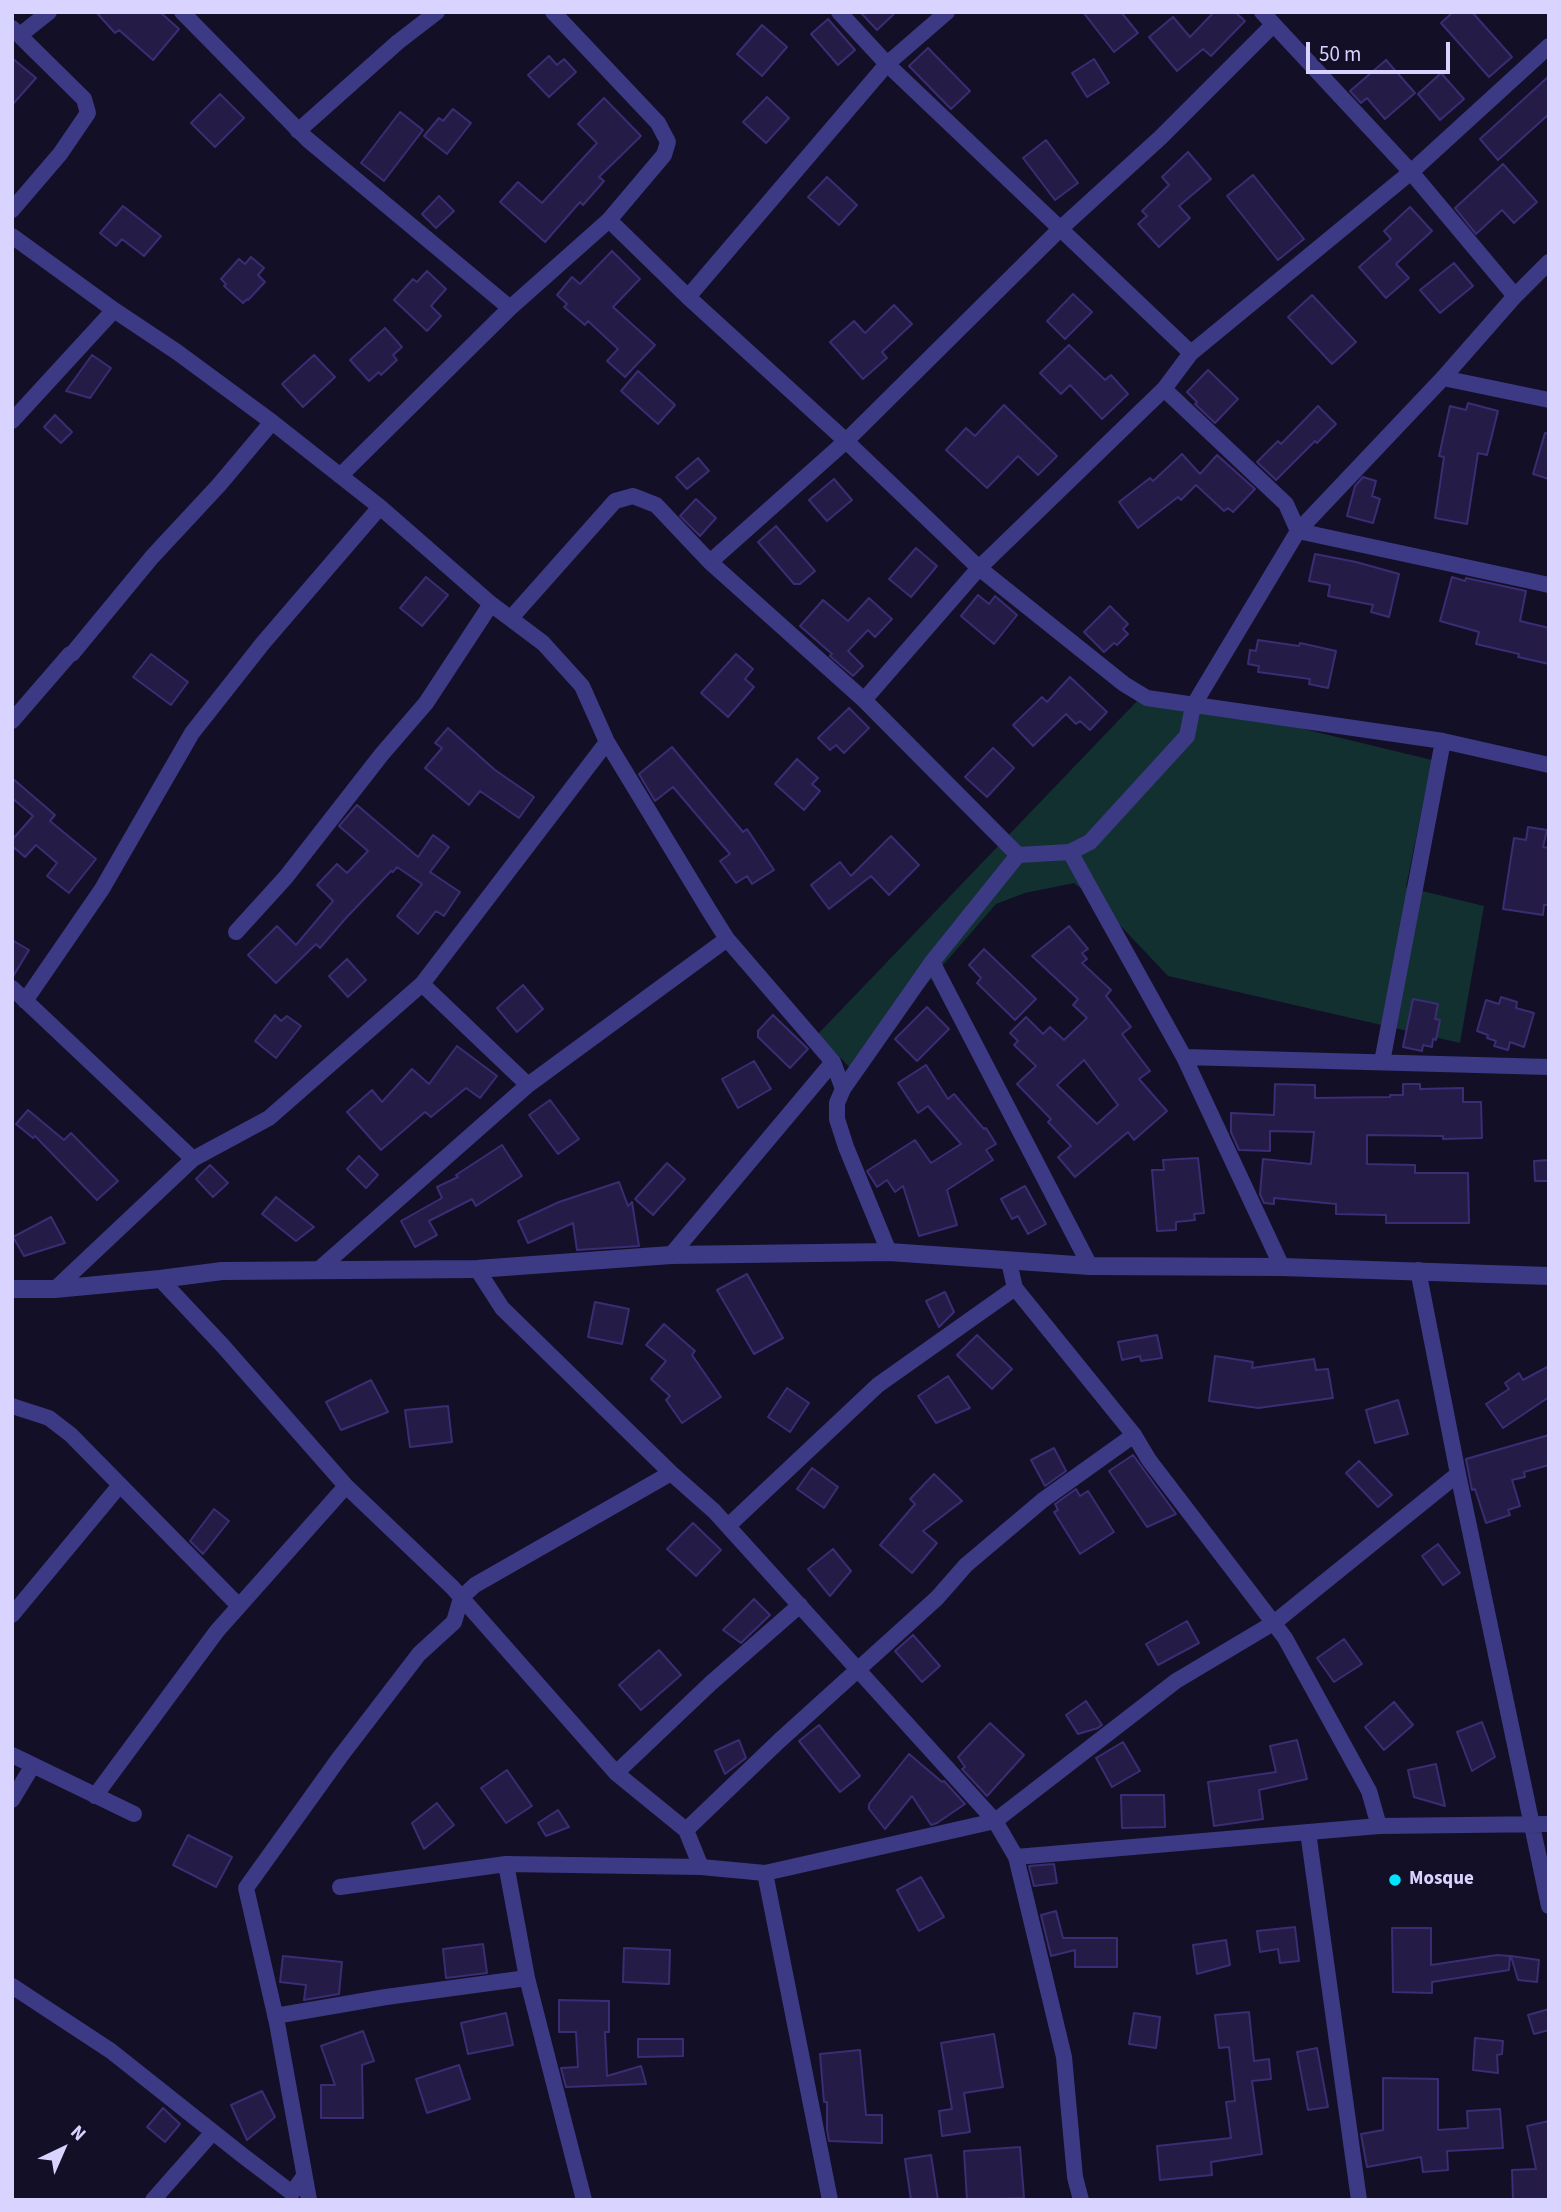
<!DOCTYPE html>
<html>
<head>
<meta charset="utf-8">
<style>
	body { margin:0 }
	#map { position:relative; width:1561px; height:2212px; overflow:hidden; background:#130f26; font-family:"Source Sans 3",sans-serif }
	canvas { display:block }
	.frame { position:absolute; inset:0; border:14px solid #d9d4ff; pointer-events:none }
	.north { position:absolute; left:28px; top:2114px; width:70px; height:70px; -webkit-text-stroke:5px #130f26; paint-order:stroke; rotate:44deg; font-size:19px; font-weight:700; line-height:28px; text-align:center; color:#d9d4ff }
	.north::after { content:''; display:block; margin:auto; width:24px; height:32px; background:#d9d4ff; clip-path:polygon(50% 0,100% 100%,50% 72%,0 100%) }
	.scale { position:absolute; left:1306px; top:42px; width:144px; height:32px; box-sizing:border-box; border:4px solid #d9d4ff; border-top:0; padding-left:9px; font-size:21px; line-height:24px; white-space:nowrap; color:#d9d4ff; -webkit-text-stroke:5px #130f26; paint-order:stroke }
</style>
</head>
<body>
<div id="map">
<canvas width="1561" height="2212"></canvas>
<div class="frame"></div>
<div class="north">N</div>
<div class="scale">50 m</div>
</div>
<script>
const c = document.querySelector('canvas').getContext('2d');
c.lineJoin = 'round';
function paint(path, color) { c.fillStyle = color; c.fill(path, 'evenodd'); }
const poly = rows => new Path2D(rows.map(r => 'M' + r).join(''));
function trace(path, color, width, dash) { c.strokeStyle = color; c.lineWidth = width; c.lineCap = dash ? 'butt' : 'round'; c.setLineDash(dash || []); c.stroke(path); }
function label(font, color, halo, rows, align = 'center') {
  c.font = font + ' "Source Sans 3",sans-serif'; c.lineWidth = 6; c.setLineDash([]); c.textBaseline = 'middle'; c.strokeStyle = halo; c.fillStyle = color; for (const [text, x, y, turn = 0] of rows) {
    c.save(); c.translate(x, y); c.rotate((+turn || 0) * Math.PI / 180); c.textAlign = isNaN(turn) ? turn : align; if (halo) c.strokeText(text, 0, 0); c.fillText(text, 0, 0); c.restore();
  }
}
const green = poly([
	[1140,698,1221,709,1432,760,1406,887,1484,906,1460,1043,1168,976,1097,901,1074,883,1025,893,996,904,852,1070,818,1034]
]);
const building = poly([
	[96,12,160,12,179,29,153,60,119,30,115,33,96,12],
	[860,12,896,12,877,30,860,12],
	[1083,12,1121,12,1138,33,1114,52,1083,12],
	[1214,12,1235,12,1245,21,1211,56,1203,49,1177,71,1149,37,1173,17,1190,37,1214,12],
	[1453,12,1472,12,1512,57,1489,77,1441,23,1453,12],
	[828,19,855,50,838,65,811,34,828,19],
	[762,25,787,47,762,76,737,54,762,25],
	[928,48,970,91,951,109,909,66,928,48],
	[549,56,557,65,564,59,576,72,549,97,528,75,549,56],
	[12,58,36,78,12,105,12,58],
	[1094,59,1109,83,1087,97,1072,73,1094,59],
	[1386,60,1415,93,1385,119,1367,98,1361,103,1350,91,1386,60],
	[1441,73,1464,99,1440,120,1418,94,1441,73],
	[1549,76,1549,114,1498,160,1480,139,1549,76],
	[220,94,244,118,215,147,191,123,220,94],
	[767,97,789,118,766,143,743,122,767,97],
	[604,98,641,136,599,177,604,181,583,205,580,202,545,242,500,202,518,182,542,203,597,143,578,124,604,98],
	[453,109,471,123,447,154,424,136,439,118,443,121,453,109],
	[400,112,423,130,384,181,361,163,400,112],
	[1046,140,1078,183,1055,200,1023,158,1046,140],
	[1188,152,1211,179,1179,206,1190,218,1159,247,1138,224,1147,216,1142,211,1169,185,1162,177,1188,152],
	[1503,164,1537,202,1514,223,1502,210,1476,234,1455,208,1503,164],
	[1253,175,1304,239,1278,260,1227,196,1253,175],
	[827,177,857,205,839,225,808,197,827,177],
	[439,196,454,211,436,228,422,214,439,196],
	[123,206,161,236,144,256,122,239,116,246,100,233,123,206],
	[1410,207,1432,231,1396,264,1409,278,1386,298,1359,267,1391,239,1384,231,1410,207],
	[612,251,640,279,613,307,655,345,625,377,607,361,618,349,588,321,585,325,564,307,567,304,557,295,572,277,580,284,612,251],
	[251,257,264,268,258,275,265,282,248,300,247,299,243,303,224,286,226,284,221,279,239,259,245,264,251,257],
	[1454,263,1473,286,1440,313,1420,290,1454,263],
	[427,271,446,289,431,306,441,316,427,331,394,300,413,279,417,282,427,271],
	[1073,294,1092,312,1065,339,1047,321,1073,294],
	[1312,295,1356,342,1332,364,1288,317,1312,295],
	[894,305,912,324,882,352,887,358,863,379,830,342,854,321,865,333,894,305],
	[385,328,402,347,393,355,397,360,381,375,379,372,369,381,350,360,385,328],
	[1069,345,1105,380,1111,375,1128,394,1102,419,1070,385,1061,394,1040,373,1069,345],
	[92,355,111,368,90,398,66,391,92,355],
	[314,355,335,377,303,407,282,384,314,355],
	[1208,370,1238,399,1215,423,1195,404,1197,402,1187,392,1208,370],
	[638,371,675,405,658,424,621,391,638,371],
	[1468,403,1498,411,1487,455,1478,453,1467,524,1435,518,1444,457,1439,456,1450,406,1466,410,1468,403],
	[1004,405,1057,456,1038,475,1018,456,987,488,946,450,966,428,975,436,1004,405],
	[1318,406,1336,424,1317,443,1315,441,1276,480,1257,462,1278,441,1281,444,1318,406],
	[55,415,72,432,61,443,44,427,55,415],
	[1545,433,1549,434,1549,479,1533,474,1545,433],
	[1182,454,1200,474,1217,455,1255,489,1233,512,1228,508,1224,511,1196,485,1181,500,1178,497,1138,528,1119,502,1150,478,1153,481,1182,454],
	[698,458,709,471,687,489,676,477,698,458],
	[1363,477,1376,481,1372,496,1380,499,1373,523,1347,516,1355,486,1363,477],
	[834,479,852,500,827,521,809,500,834,479],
	[696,499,716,518,700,536,680,516,696,499],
	[776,526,815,571,800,584,794,584,758,542,776,526],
	[916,548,937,566,911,597,889,579,916,548],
	[1315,554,1356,562,1399,574,1389,617,1371,612,1373,605,1328,596,1330,585,1309,581,1315,554],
	[426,577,448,595,422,626,400,608,426,577],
	[1452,577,1465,581,1466,578,1526,591,1520,621,1549,628,1549,664,1518,657,1519,654,1476,644,1479,632,1440,621,1452,577],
	[978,595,989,604,995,596,1017,615,994,644,961,616,978,595],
	[869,598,892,619,875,637,868,630,848,651,863,666,853,676,830,656,832,654,800,626,823,600,848,621,869,598],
	[1110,606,1128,624,1123,629,1128,634,1117,645,1114,643,1104,652,1084,632,1110,606],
	[1258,640,1299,646,1300,643,1336,651,1328,688,1309,684,1310,679,1258,672,1259,666,1248,664,1250,650,1256,651,1258,640],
	[151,654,188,682,171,705,133,677,151,654],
	[736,654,753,669,745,679,754,687,728,717,701,693,736,654],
	[1070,677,1107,712,1090,730,1080,721,1076,724,1066,714,1033,746,1013,725,1042,697,1047,702,1070,677],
	[849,708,869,728,844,753,836,745,830,750,818,738,849,708],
	[448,728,495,770,534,797,519,818,480,791,469,805,425,768,442,748,435,743,448,728],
	[672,747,743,832,747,829,774,870,752,884,747,876,736,883,720,861,730,854,673,787,655,801,639,774,672,747],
	[993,748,1014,768,987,797,965,777,993,748],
	[797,759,818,778,812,784,820,791,804,810,775,784,797,759],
	[12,778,55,815,50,821,96,859,69,893,47,876,57,863,36,845,25,857,12,846,12,840,33,816,12,798,12,778],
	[357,805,418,857,433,835,449,847,430,872,460,892,444,916,436,911,418,934,397,916,422,884,397,867,393,872,391,871,345,919,320,948,316,944,276,983,248,955,277,926,296,945,333,901,317,885,337,864,347,873,368,851,339,826,357,805],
	[1528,827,1547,830,1543,847,1549,848,1549,905,1544,905,1543,915,1503,909,1514,838,1526,840,1528,827],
	[891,836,919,865,889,895,871,876,829,909,811,885,840,862,851,876,891,836],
	[1069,926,1088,949,1082,953,1087,959,1082,963,1111,990,1106,996,1131,1027,1122,1034,1150,1071,1139,1079,1167,1111,1134,1140,1128,1132,1075,1177,1058,1157,1071,1146,1048,1122,1051,1119,1017,1084,1036,1066,1014,1045,1018,1041,1010,1033,1026,1017,1043,1034,1050,1027,1064,1040,1087,1018,1073,1005,1078,999,1032,956,1069,926],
	[1084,1060,1118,1105,1097,1124,1057,1085,1084,1060],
	[12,940,29,950,12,978,12,940],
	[984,949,1036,999,1015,1020,977,983,981,978,969,965,984,949],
	[347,959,366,980,348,997,329,976,347,959],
	[523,985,543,1009,517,1032,497,1008,523,985],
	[1501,997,1517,1002,1516,1008,1534,1013,1524,1047,1510,1042,1508,1050,1494,1046,1496,1041,1487,1038,1488,1035,1477,1031,1486,1000,1499,1004,1501,997],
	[1413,999,1438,1004,1435,1019,1440,1020,1436,1040,1433,1039,1432,1047,1423,1045,1422,1051,1403,1047,1413,999],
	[927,1007,949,1029,917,1061,895,1039,927,1007],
	[275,1015,281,1021,287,1016,301,1026,276,1058,255,1041,275,1015],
	[773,1015,808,1049,790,1068,758,1037,758,1031,773,1015],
	[457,1046,497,1076,480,1098,466,1088,431,1117,425,1112,381,1150,347,1112,372,1090,382,1102,412,1069,429,1084,457,1046],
	[754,1061,771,1089,738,1108,722,1079,754,1061],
	[926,1065,948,1099,954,1094,984,1129,986,1128,996,1144,986,1150,993,1160,947,1190,957,1225,919,1236,903,1186,895,1192,887,1180,877,1187,867,1171,915,1140,931,1163,961,1144,928,1106,918,1113,898,1083,926,1065],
	[1275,1084,1315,1085,1315,1098,1390,1097,1390,1095,1403,1095,1403,1084,1420,1084,1420,1089,1463,1088,1463,1102,1481,1102,1482,1138,1443,1139,1443,1136,1367,1135,1367,1164,1415,1165,1415,1173,1468,1173,1469,1223,1386,1223,1386,1215,1336,1214,1336,1204,1274,1198,1274,1204,1264,1203,1260,1194,1263,1159,1311,1164,1314,1132,1270,1131,1270,1151,1239,1150,1231,1132,1231,1113,1274,1115,1275,1084],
	[550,1100,579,1139,558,1154,529,1115,550,1100],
	[28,1110,64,1140,71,1133,118,1181,97,1200,35,1136,33,1138,16,1124,28,1110],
	[502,1145,522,1176,476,1206,472,1199,429,1221,437,1235,415,1247,401,1221,442,1198,437,1187,458,1177,456,1175,502,1145],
	[359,1156,378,1175,366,1188,347,1169,359,1156],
	[1198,1158,1204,1213,1194,1214,1195,1220,1176,1222,1176,1230,1157,1231,1152,1170,1164,1170,1163,1160,1198,1158],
	[1549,1160,1549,1181,1535,1181,1534,1161,1549,1160],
	[667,1163,685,1179,653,1215,635,1199,667,1163],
	[210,1165,228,1183,213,1197,196,1179,210,1165],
	[619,1182,628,1206,632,1202,639,1246,577,1250,573,1223,528,1243,518,1221,559,1202,619,1182],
	[1025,1186,1046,1224,1028,1234,1018,1216,1012,1219,1001,1199,1025,1186],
	[276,1197,314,1227,296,1241,262,1214,276,1197],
	[51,1217,65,1243,24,1256,13,1237,51,1217],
	[747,1274,783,1338,754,1354,717,1290,747,1274],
	[945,1292,954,1312,939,1327,926,1301,945,1292],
	[595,1302,629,1309,622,1344,588,1337,595,1302],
	[664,1324,695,1351,692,1355,721,1397,682,1423,666,1400,670,1396,651,1379,666,1361,646,1345,664,1324],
	[977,1335,1012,1369,992,1389,957,1355,977,1335],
	[1157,1335,1162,1358,1141,1361,1140,1356,1122,1360,1118,1342,1157,1335],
	[1215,1356,1253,1362,1252,1368,1314,1359,1316,1370,1328,1369,1333,1398,1258,1408,1209,1401,1215,1356],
	[1549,1366,1549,1397,1503,1428,1486,1404,1509,1389,1505,1383,1519,1373,1523,1380,1549,1366],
	[948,1376,970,1408,936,1423,918,1396,948,1376],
	[371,1380,388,1412,341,1430,326,1402,371,1380],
	[787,1388,809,1403,790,1432,768,1417,787,1388],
	[1398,1400,1408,1434,1375,1443,1366,1410,1398,1400],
	[448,1406,452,1442,410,1447,405,1410,448,1406],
	[1549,1435,1549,1465,1524,1472,1525,1477,1512,1480,1520,1506,1508,1510,1510,1515,1486,1523,1475,1489,1472,1490,1466,1459,1549,1435],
	[1054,1448,1066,1471,1045,1486,1031,1460,1054,1448],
	[1133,1455,1176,1514,1147,1527,1109,1471,1133,1455],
	[1359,1461,1392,1495,1378,1507,1346,1473,1359,1461],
	[812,1468,838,1487,824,1508,797,1489,812,1468],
	[934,1474,962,1501,923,1531,937,1543,912,1573,880,1545,915,1504,910,1499,934,1474],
	[1076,1489,1080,1496,1088,1491,1114,1532,1080,1554,1054,1512,1058,1510,1055,1504,1076,1489],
	[214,1509,229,1521,203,1554,190,1541,214,1509],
	[693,1523,721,1550,696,1576,667,1549,693,1523],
	[1438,1544,1460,1573,1443,1585,1422,1556,1438,1544],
	[833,1549,851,1571,830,1596,808,1569,833,1549],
	[754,1599,770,1615,741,1643,723,1630,754,1599],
	[1187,1621,1199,1643,1158,1665,1146,1644,1187,1621],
	[913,1635,940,1666,922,1682,895,1651,913,1635],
	[1344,1639,1362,1664,1334,1682,1317,1658,1344,1639],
	[659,1650,681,1675,641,1710,619,1685,659,1650],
	[1086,1701,1102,1725,1098,1728,1078,1734,1066,1715,1086,1701],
	[1394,1702,1413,1725,1384,1750,1365,1727,1394,1702],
	[1482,1722,1495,1757,1472,1771,1457,1732,1482,1722],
	[990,1723,1024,1755,987,1796,962,1769,965,1767,958,1757,990,1723],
	[819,1725,860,1776,840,1792,799,1741,819,1725],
	[739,1740,746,1758,725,1774,715,1751,739,1740],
	[1297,1740,1307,1779,1259,1790,1263,1819,1214,1826,1208,1782,1276,1772,1270,1746,1297,1740],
	[1123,1742,1140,1771,1112,1787,1096,1758,1123,1742],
	[909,1754,942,1782,944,1781,965,1804,937,1823,931,1825,912,1796,885,1829,869,1809,869,1804,909,1754],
	[1436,1764,1445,1806,1414,1797,1408,1770,1436,1764],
	[507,1770,532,1806,506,1823,481,1788,507,1770],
	[1121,1795,1164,1795,1165,1827,1122,1828,1121,1795],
	[437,1803,454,1825,424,1849,412,1823,437,1803],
	[558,1810,569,1827,546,1836,538,1823,558,1810],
	[188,1835,232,1857,216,1887,173,1865,188,1835],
	[1054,1864,1057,1883,1034,1886,1029,1866,1054,1864],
	[921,1877,944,1917,919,1931,897,1890,921,1877],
	[1056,1911,1063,1938,1117,1938,1117,1967,1075,1967,1075,1950,1051,1956,1041,1915,1056,1911],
	[1295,1927,1299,1961,1280,1963,1278,1949,1260,1952,1257,1931,1295,1927],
	[1392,1928,1431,1928,1431,1965,1497,1955,1510,1956,1509,1970,1432,1982,1432,1993,1393,1992,1392,1928],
	[1226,1940,1230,1965,1197,1974,1193,1945,1226,1940],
	[483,1944,487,1973,446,1978,443,1949,483,1944],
	[624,1948,670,1950,669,1984,623,1982,624,1948],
	[283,1956,342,1962,339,1994,304,2000,306,1985,280,1982,283,1956],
	[1511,1956,1539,1960,1537,1982,1518,1980,1511,1956],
	[559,2000,609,2001,609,2032,605,2032,607,2076,641,2066,646,2084,566,2087,561,2068,578,2067,576,2032,559,2032,559,2000],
	[1549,2009,1549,2030,1534,2034,1528,2015,1549,2009],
	[1249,2012,1254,2061,1269,2059,1271,2079,1252,2081,1262,2154,1211,2162,1212,2175,1160,2180,1157,2146,1231,2138,1226,2102,1235,2101,1229,2047,1219,2048,1215,2015,1249,2012],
	[506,2013,513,2045,468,2054,461,2023,506,2013],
	[1134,2013,1160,2017,1156,2048,1129,2044,1134,2013],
	[363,2031,374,2061,362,2065,363,2118,321,2118,321,2085,335,2085,321,2046,363,2031],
	[994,2034,1003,2087,964,2093,970,2132,942,2136,939,2111,952,2109,941,2043,994,2034],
	[1475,2038,1503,2041,1502,2054,1497,2055,1498,2073,1473,2070,1475,2038],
	[638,2039,683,2039,683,2056,638,2057,638,2039],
	[1317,2048,1328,2107,1308,2110,1297,2052,1317,2048],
	[860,2050,866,2115,882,2115,882,2143,829,2141,827,2129,827,2102,824,2102,820,2054,860,2050],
	[459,2065,470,2099,427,2113,416,2079,459,2065],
	[1383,2078,1438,2079,1438,2130,1468,2128,1467,2111,1500,2109,1503,2148,1447,2151,1448,2170,1423,2172,1421,2157,1367,2167,1361,2134,1383,2130,1383,2078],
	[262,2091,275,2117,247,2140,231,2105,262,2091],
	[163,2108,180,2124,165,2142,147,2127,163,2108],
	[1549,2121,1549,2200,1513,2200,1512,2170,1536,2169,1527,2126,1549,2121],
	[1020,2147,1024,2198,967,2200,964,2151,1020,2147],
	[931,2155,938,2200,911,2200,905,2159,931,2155]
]);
const minor = poly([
	[182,12,307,139,510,308],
	[839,12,887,64,1191,353],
	[1262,12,1411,172,1515,296],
	[12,28,84,99,88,113,60,154,12,210],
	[20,35,49,12],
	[298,131,398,42,437,12],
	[609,220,688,297,846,441,979,568,1124,684,1147,698,1443,741,1549,765],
	[12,236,114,310,177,352,272,422,380,507,491,604,543,643,582,686,607,742,710,912,727,939,833,1062,843,1089,837,1103,837,1119,846,1147,889,1252],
	[688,297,887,64,947,12],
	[1443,378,1549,400],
	[1164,389,1286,504,1298,531,1549,585],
	[12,421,114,310],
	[340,476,510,308,609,220,664,155,668,142,658,123,553,12],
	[710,562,846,441,1060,229,1160,138,1273,25],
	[511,618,615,501,633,496,656,505,710,562,864,700,1018,855,1070,852,1090,842,1187,736,1193,706,1298,531,1443,378,1515,296,1549,262],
	[864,700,979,568,1164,389,1191,353,1411,172,1549,46],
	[12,721,70,654,72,654,152,557,219,485,272,422],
	[1070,852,1184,1057,1282,1267],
	[236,932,286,877,382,754,426,703,491,604],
	[932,962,1090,1266],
	[12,988,193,1159],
	[25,1001,102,889,192,733,263,643,380,507],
	[1184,1057,1549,1067],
	[1382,1062,1443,741],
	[528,1085,727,939],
	[843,1089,932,962,1018,855],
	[671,1255,833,1062],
	[477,1269,502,1308,671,1473,714,1511,995,1821,1016,1857,1064,2057,1075,2177,1081,2200],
	[1418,1270,1458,1474,1549,1906],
	[317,1271,528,1085,422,984],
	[160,1279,223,1346,346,1486,452,1587,616,1773],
	[1015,1288,1134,1435,1149,1460,1285,1638,1369,1791,1379,1826],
	[55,1289,193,1159,269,1118,422,984,607,742],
	[12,1406,49,1418,71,1435,239,1606],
	[728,1526,878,1385,1015,1288,1009,1262],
	[12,1615,120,1485],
	[12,1755,134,1814],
	[95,1796,217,1631,346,1486],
	[12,1800,33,1765],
	[686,1830,616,1773,711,1683,800,1605],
	[1308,1832,1359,2200],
	[1016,1857,1379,1826,1549,1824],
	[701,1867,686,1830,779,1741,937,1598,966,1565,1043,1500,1134,1435],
	[765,1873,830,2200],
	[340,1887,506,1864],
	[12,1986,111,2051,242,2155,292,2193,304,2176],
	[275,2016,386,1997,527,1978],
	[153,2200,213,2132],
	[309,2200,277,2023,246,1888,340,1757,419,1654,454,1622,461,1598,475,1585,671,1473],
	[584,2200,527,1978,506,1864,701,1867,765,1873,995,1821,1176,1681,1275,1622,1458,1474]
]);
const tertiary = poly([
	[12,1289,55,1289,160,1279,222,1271,477,1269,671,1255,889,1252,1090,1266,1282,1267,1549,1276]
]);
const markers = [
	[1395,1880,7,"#00e5ff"]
];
const poiNames = [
	["Mosque",1409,1880]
];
paint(green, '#12302f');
paint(building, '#241b47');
trace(building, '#3b2d73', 2);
trace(minor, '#3d3a85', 16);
trace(tertiary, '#3d3a85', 18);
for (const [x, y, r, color] of markers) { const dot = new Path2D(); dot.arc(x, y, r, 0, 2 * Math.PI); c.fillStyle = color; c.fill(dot); trace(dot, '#130f26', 2.5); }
label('bold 19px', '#d9d4ff', '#130f26', poiNames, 'left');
</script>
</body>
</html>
